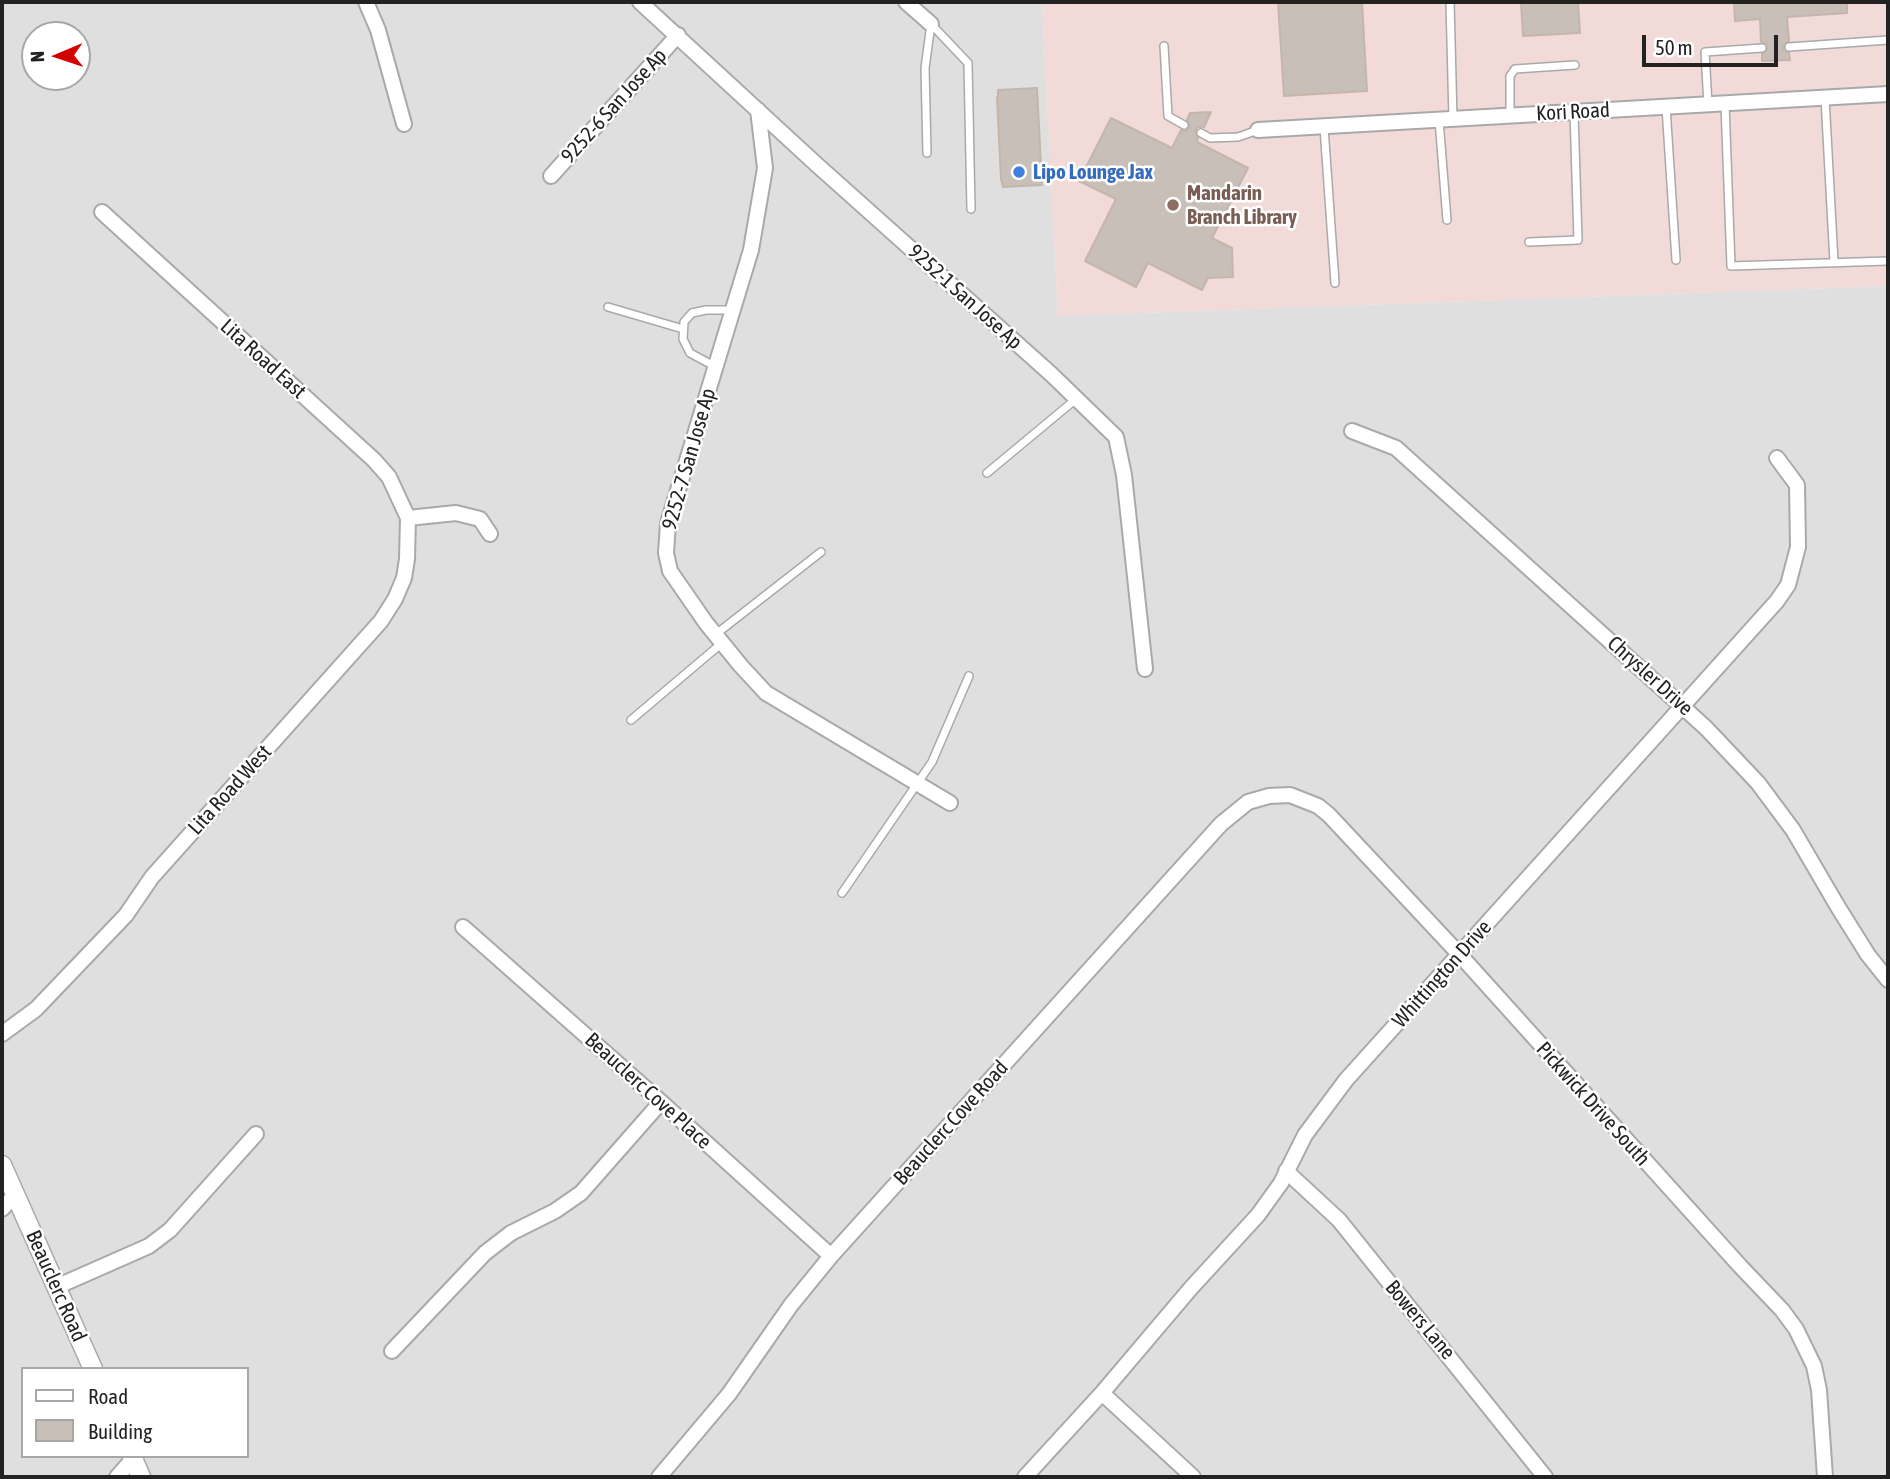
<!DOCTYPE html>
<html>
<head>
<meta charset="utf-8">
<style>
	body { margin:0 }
	#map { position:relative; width:1890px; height:1479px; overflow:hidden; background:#f2efe9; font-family:"Asap Condensed",sans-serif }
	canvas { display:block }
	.frame { position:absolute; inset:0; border:4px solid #222; pointer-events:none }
	.legend { position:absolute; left:21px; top:1367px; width:228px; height:91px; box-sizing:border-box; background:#fff; border:2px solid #a7a7a7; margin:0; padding:9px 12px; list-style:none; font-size:21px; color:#222 }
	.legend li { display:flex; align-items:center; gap:14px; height:35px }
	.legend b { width:35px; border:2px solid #a7a7a7 }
	.north { position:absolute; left:21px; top:21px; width:70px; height:70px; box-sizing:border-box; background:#fff; border:2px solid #a7a7a7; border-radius:50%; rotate:268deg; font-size:19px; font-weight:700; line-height:28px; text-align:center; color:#222 }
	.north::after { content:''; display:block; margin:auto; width:24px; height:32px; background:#d40000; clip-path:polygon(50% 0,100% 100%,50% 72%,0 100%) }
	.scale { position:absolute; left:1642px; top:35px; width:136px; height:32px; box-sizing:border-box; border:4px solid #222; border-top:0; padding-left:9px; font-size:21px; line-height:24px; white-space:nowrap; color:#222; -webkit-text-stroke:5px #fff; paint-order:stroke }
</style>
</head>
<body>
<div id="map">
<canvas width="1890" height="1479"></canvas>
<div class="frame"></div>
<ul class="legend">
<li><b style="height:9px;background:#fff"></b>Road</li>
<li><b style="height:19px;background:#c7bfb8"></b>Building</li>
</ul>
<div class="north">N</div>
<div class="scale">50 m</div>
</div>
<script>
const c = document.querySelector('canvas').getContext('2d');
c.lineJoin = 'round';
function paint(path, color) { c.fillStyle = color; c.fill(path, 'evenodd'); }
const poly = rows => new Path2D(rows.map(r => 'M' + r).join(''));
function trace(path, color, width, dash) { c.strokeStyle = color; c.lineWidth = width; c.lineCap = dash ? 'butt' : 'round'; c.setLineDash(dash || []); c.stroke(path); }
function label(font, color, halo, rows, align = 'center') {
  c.font = font + ' "Asap Condensed",sans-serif'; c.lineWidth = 5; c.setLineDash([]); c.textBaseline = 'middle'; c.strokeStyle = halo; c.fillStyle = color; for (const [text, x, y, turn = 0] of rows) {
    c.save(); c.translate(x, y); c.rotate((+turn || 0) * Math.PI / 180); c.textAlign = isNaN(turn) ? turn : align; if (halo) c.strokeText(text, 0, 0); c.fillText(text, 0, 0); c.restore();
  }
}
const residential = poly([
	[2,2,1042,2,1058,316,1888,286,1888,1477,2,1477],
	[35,35,77,35,77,77,35,77],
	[23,1369,247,1369,247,1456,23,1456]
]);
const commercial = poly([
	[1042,2,1888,2,1888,286,1058,316]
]);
const building = poly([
	[1278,2,1362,2,1367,91,1284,96,1278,2],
	[1521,2,1578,2,1580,33,1523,36,1521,2],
	[1734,2,1847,2,1847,13,1787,17,1789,41,1783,47,1784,51,1789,53,1790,60,1762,61,1762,54,1768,48,1767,44,1761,42,1760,19,1735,21,1734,2],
	[1037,88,1042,185,1003,187,1001,179,997,97,998,97,998,90,1037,88],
	[1211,112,1204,127,1198,127,1195,131,1198,138,1197,142,1248,168,1212,238,1232,248,1233,277,1208,278,1202,290,1148,263,1136,287,1085,261,1116,199,1079,181,1111,118,1172,148,1181,130,1186,131,1190,127,1187,120,1190,113,1211,112]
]);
const service = poly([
	[1450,2,1453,119],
	[931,24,968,63,971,209],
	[1164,46,1168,116,1184,125],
	[1789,47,1888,40],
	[1825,98,1834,262],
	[1725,104,1731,266,1888,261],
	[1708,105,1705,52,1762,48],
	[1666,107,1676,260],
	[1510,115,1510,76,1515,69,1575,65],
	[1439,120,1447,220],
	[1324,127,1335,283],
	[1201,133,1210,138,1238,137,1258,130],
	[927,153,925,68,931,24],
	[1529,242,1578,240,1574,112],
	[608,307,683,329],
	[716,367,690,353,683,339,684,322,692,313,706,310,732,310],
	[987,473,1076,399],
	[716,634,821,552],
	[631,720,722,643],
	[842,893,932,762,969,676]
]);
const minor = poly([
	[366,2,378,30,404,124],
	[640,2,816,164,1051,374,1116,437,1124,475,1145,669],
	[906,2,931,24],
	[758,110,765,168,751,250,668,523,666,553,670,571,706,623,741,666,766,693,950,803],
	[1258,130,1888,94],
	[551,176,678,35],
	[1352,431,1396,448,1706,728,1758,783,1793,830,1838,907,1868,955,1888,980],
	[408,518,456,513,480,519,490,534],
	[463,927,661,1102,831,1256],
	[2,1034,36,1009,126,915,152,877,381,621,395,599,404,578,407,559,408,518,389,477,374,460,102,212],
	[1286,1171,1339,1220,1545,1477],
	[2,1209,15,1195],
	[56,1287,149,1246,170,1230,256,1134],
	[392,1351,485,1253,511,1233,555,1211,581,1193,661,1102],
	[1102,1393,1193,1477],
	[117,1477,133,1459],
	[659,1477,729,1394,791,1305,831,1256,1221,824,1248,802,1269,796,1290,795,1318,806,1329,815,1460,955,1740,1266,1782,1310,1796,1329,1814,1366,1819,1390,1825,1477],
	[1025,1477,1102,1393,1191,1288,1258,1215,1281,1183,1305,1135,1346,1080,1777,601,1788,585,1798,547,1797,485,1777,458]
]);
const tertiary = poly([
	[2,1165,93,1369],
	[132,1456,141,1477]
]);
const markers = [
	[1019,172,7,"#3f7fe0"],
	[1173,205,7,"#8d6e63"]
];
const streetNames = [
	["9252-6 San Jose Ap",614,106,-48],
	["Kori Road",1573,112,-3],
	["9252-1 San Jose Ap",965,297,42],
	["Lita Road East",263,359,42],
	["9252-7 San Jose Ap",689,459,-74],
	["Chrysler Drive",1650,676,42],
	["Lita Road West",230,790,-48],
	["Whittington Drive",1442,974,-48],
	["Beauclerc Cove Place",648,1091,42],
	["Pickwick Drive South",1593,1104,48],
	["Beauclerc Cove Road",951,1123,-48],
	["Beauclerc Road",56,1286,66],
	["Bowers Lane",1420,1320,50]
];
const shopNames = [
	["Lipo Lounge Jax",1033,172]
];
const educationNames = [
	["Mandarin",1187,193],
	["Branch Library",1187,217]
];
paint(residential, '#e0dfdf');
paint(commercial, '#f2dad9');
paint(building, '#c7bfb8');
trace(building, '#c4b6ab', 2);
trace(service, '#a9a9a9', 10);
trace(minor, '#a9a9a9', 18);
trace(tertiary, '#a9a9a9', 21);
trace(service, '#fff', 7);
trace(minor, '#fff', 14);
trace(tertiary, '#fff', 18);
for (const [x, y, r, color] of markers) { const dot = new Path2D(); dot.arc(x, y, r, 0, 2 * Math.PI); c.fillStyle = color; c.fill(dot); trace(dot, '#fff', 2.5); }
label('21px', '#222', '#fff', streetNames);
label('bold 21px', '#366cbe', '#fff', shopNames, 'left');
label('bold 21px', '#785e54', '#fff', educationNames, 'left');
</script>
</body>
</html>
